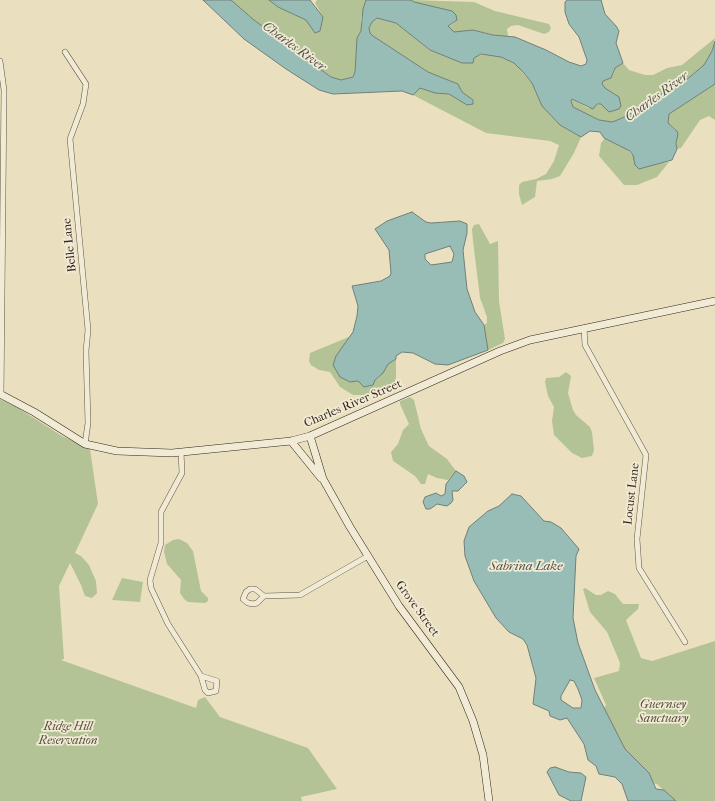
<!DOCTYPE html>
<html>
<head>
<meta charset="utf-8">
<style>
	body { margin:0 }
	canvas { display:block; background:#eae0c0 }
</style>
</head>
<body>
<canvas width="715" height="801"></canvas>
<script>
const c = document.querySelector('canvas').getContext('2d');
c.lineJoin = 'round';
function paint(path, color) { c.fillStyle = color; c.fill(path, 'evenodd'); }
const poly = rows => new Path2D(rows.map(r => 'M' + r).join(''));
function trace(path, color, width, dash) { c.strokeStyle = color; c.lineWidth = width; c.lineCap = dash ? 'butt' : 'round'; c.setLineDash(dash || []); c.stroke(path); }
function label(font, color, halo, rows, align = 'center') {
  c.font = font + ' "IM FELL French Canon",serif'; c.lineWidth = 3.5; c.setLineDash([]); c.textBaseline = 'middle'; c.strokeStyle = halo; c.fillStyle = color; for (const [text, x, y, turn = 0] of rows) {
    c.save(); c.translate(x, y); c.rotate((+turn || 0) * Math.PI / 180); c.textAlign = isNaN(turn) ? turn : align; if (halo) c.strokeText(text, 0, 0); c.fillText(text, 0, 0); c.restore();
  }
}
const green = poly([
	[231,0,269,0,278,7,306,20,320,31,323,17,315,3,317,0,366,0,361,19,361,31,357,38,355,72,353,77,341,80,331,77,254,20],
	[411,0,474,2,495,11,549,24,551,28,549,32,544,34,518,25,511,26,507,29,508,36,504,37,473,30,454,32,448,27,455,22],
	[377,18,396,23,430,50,462,63,477,56,486,54,501,57,514,63,532,83,542,106,560,125,581,137,574,153,560,176,552,179,537,181,535,197,522,205,519,194,519,185,522,182,536,179,546,174,554,161,559,145,550,141,486,133,413,95,420,88,429,91,449,94,467,105,474,102,462,92,458,84,428,72,373,36,370,33,369,28,372,22],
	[715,38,712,51,704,65,685,81,643,103,634,112,620,119,612,122,599,120,579,111,571,105,572,99,588,108,601,104,607,110,615,94,605,88,601,84,603,81,613,75,615,68,623,63,629,70,645,75,653,75,667,68,682,65],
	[715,84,715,120,709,116,700,120,681,148,677,149,676,129,668,123,669,114],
	[605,138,624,147,633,155,657,164,669,162,657,177,637,185,624,185,599,156,601,143],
	[479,224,490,244,498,241,499,301,505,339,503,343,488,350,484,325,487,323,487,317,480,298,473,241,472,229,474,225],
	[351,336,336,356,355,382,358,381,364,387,379,377,388,364,396,359,396,377,393,388,365,395,353,395,340,387,330,372,319,370,311,365,309,361,310,353],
	[566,372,571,376,568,393,573,410,576,415,590,427,592,432,594,450,592,456,582,458,572,453,554,435,552,421,554,407,548,396,545,382,546,378,559,377],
	[410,397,414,400,421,429,429,446,447,459,456,471,448,480,437,478,428,474,425,484,421,484,415,476,393,461,391,452,398,444,403,430,409,424,400,404,400,401],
	[0,399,15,406,62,436,90,449,98,504,75,553,81,556,89,565,96,581,97,593,92,598,85,596,81,585,70,563,59,586,64,659,61,660,196,708,198,700,205,697,220,717,308,748,337,789,301,797,302,801,0,801],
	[179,539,187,543,193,551,201,591,208,598,208,601,205,603,188,602,184,599,180,593,181,580,167,564,164,552,165,545,173,540],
	[122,578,143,582,140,602,112,600],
	[585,588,596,595,601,595,608,591,615,594,623,604,639,604,638,609,626,620,641,658,652,661,715,641,715,801,675,801,657,784,650,783,622,748,603,710,606,705,594,678,619,671,620,663,607,632,590,612,583,589]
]);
const water = poly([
	[203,0,231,0,254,20,331,77,341,80,353,77,355,72,357,38,361,31,363,9,366,0,411,0,414,2,452,11,456,15,457,20,448,26,454,32,473,30,493,35,515,37,546,50,569,62,581,66,586,64,587,60,579,37,569,24,565,12,565,2,567,0,601,0,605,14,616,26,619,31,616,43,623,63,615,68,611,78,603,81,602,84,605,88,619,97,621,106,619,109,609,112,601,104,597,104,593,109,572,99,571,101,573,107,599,120,612,122,620,119,634,112,643,103,685,81,704,65,712,51,715,41,715,84,669,114,668,123,677,131,678,134,676,143,677,149,672,160,639,169,635,165,633,155,630,151,604,138,600,132,590,131,581,137,560,125,542,106,532,83,524,73,514,63,501,57,481,54,474,58,473,63,462,63,430,50,396,23,377,18,372,22,369,28,370,33,373,36,428,72,458,84,462,92,473,100,473,104,467,105,449,94,435,93,420,88,413,95,402,91,333,94,319,90,286,69,244,39,203,0],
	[269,0,310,0,323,17,320,31,315,33,306,20,278,7,269,0],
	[412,212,426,222,431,223,460,221,467,224,467,233,463,250,467,289,475,312,484,325,488,350,448,365,435,364,413,353,402,352,396,356,396,359,388,364,383,373,375,380,373,385,364,387,358,381,350,382,340,377,333,365,336,356,353,332,357,316,358,306,352,286,381,281,390,276,391,273,389,250,375,229,387,221,412,212],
	[450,246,454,254,452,262,431,265,425,259,425,254,450,246],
	[456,471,464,476,467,482,458,491,452,491,453,500,451,503,447,506,437,504,430,509,426,509,423,502,425,497,436,493,441,496,445,494,446,484,456,471],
	[512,494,521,496,544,521,551,522,561,528,579,549,576,556,573,618,578,643,595,690,625,749,649,773,656,789,664,790,676,801,628,801,622,784,615,777,599,774,596,766,588,760,584,744,567,718,560,720,550,716,549,711,533,704,536,678,527,645,523,639,509,632,496,618,474,581,465,556,464,541,469,527,488,511,499,506,512,494],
	[570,680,574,681,578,689,582,700,581,708,573,708,561,700,561,696,570,680],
	[555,767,569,772,581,773,586,777,581,801,571,801,559,795,547,772,550,768,555,767]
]);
const street = poly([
	[65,52,86,84,83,104,70,139,88,330,86,351,88,423,85,444],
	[0,61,4,90,1,395],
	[584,328,585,345,646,455,637,539,639,568,685,642],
	[181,452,182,473,161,512,161,543,150,580,151,588,168,624,201,676,205,690,208,693,216,691,217,681,201,676],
	[264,596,255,589,250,589,246,592,243,599,248,603,253,604,257,603,264,596,300,595,368,556]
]);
const secondary = poly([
	[0,394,34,412,85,444,117,451,172,453,291,441,310,436,500,351,530,340,715,301],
	[310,436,323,479,350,527,399,606,459,687,473,721,483,755,489,801],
	[291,441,321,478]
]);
const streetNames = [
	["Belle Lane",70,245,-96],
	["Charles River Street",353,404,-23],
	["Locust Lane",632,494,-83],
	["Grove Street",417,609,54]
];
const parkNames = [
	["Guernsey",663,705],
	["Sanctuary",663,719],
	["Ridge Hill",68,727],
	["Reservation",68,741]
];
const waterNames = [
	["Charles River",294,47,36],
	["Charles River",657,97,-36],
	["Sabrina Lake",526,567]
];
paint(green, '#b4c395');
paint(water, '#98bdb6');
trace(water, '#708078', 1);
trace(street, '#625344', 6);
trace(secondary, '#34241a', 8);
trace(street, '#f1ebd6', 5);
trace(secondary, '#f1ebd6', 7);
label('12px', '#34241a', '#f1ebd6', streetNames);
label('italic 12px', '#544c39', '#f1ebd6', parkNames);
label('italic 13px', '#525249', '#f1ebd6', waterNames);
</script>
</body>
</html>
